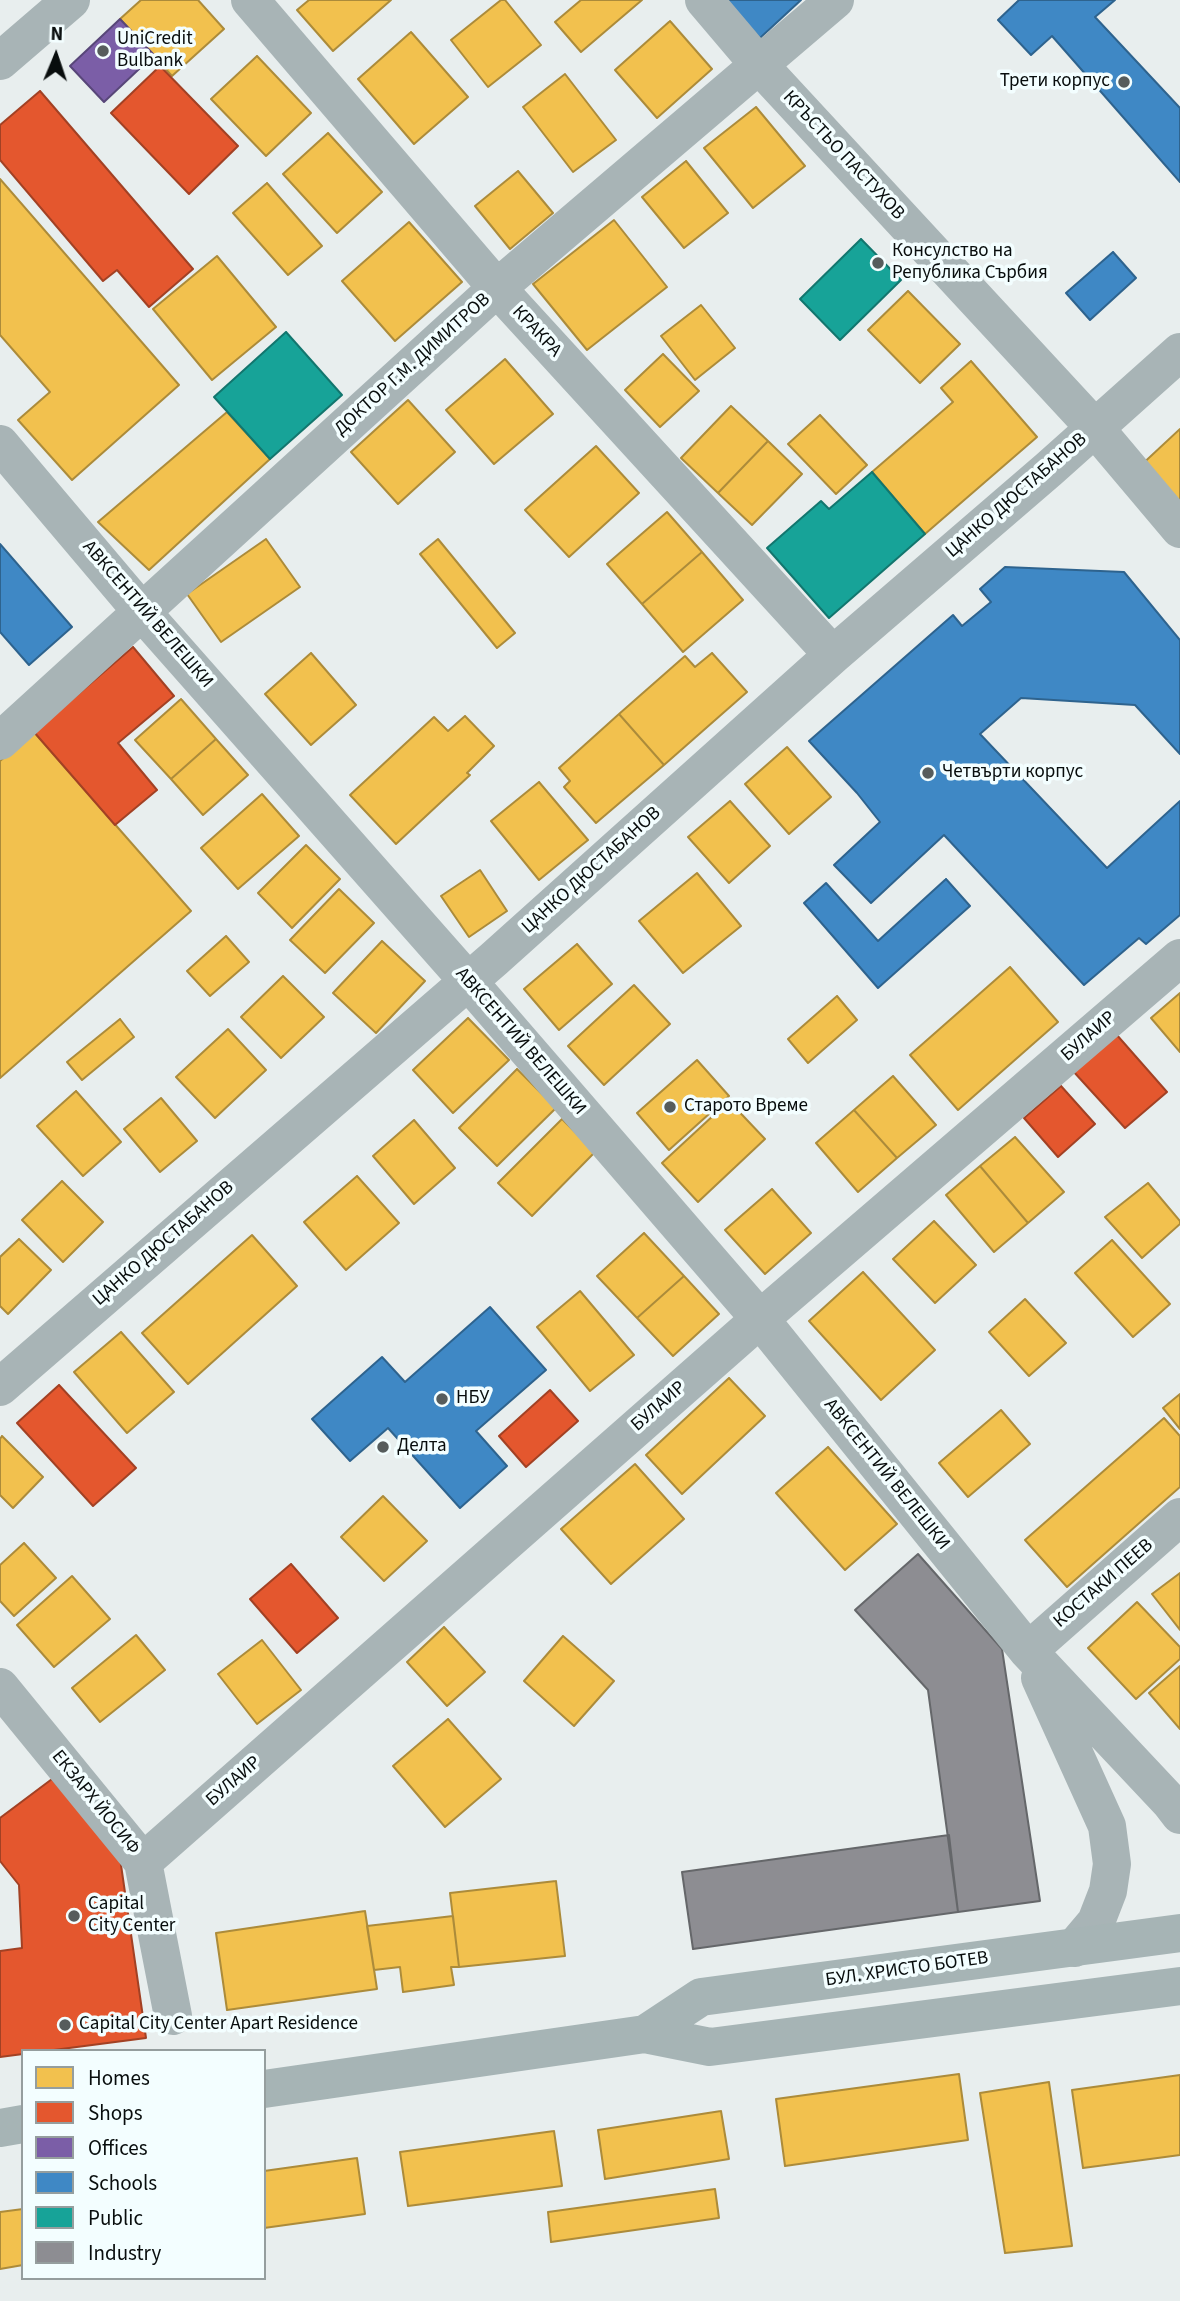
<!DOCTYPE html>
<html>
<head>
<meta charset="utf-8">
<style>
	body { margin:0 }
	#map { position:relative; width:1180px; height:2301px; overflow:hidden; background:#e8eeee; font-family:"Source Sans 3",sans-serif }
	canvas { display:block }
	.legend { position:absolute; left:21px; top:2049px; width:245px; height:231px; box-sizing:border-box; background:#f3feff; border:2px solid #959e9e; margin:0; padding:9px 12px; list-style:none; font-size:21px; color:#080d0d }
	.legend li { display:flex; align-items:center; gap:14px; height:35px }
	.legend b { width:35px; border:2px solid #959e9e }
	.north { position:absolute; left:21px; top:21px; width:70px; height:70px; -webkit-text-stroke:5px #f3feff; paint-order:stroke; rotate:2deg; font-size:19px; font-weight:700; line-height:28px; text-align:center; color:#080d0d }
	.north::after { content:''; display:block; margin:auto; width:24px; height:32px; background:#080d0d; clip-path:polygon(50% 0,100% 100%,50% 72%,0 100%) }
</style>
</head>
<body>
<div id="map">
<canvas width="1180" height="2301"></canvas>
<ul class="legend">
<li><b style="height:19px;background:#f2c14e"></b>Homes</li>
<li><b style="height:19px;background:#e4572e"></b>Shops</li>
<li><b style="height:19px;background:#7b5ea7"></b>Offices</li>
<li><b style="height:19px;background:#3f88c5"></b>Schools</li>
<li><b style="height:19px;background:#17a398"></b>Public</li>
<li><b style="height:19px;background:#8d8d92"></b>Industry</li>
</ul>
<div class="north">N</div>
</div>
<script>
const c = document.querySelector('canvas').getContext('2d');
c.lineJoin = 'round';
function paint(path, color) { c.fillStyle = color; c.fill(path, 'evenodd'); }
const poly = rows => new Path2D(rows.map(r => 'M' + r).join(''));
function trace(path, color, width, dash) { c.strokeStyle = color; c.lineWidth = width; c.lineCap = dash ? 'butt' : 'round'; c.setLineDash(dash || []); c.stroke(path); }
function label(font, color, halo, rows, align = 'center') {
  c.font = font + ' "Source Sans 3",sans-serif'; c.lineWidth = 7; c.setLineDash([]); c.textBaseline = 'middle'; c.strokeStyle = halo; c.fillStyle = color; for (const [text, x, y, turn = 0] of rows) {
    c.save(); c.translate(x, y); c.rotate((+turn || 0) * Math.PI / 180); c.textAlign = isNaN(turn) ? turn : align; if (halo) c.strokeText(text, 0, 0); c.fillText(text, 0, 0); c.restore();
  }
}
const homes = poly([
	[141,0,198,0,224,29,172,76,120,19,141,0],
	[309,0,391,0,333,51,297,10,309,0],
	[501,0,505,0,541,45,488,87,451,40,501,0],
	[581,0,642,0,581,52,555,22,581,0],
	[670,21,712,69,657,118,615,70,670,21],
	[411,32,468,97,414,144,358,79,411,32],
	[257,56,311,113,266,156,211,99,257,56],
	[565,74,616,140,573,172,523,107,565,74],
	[756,107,805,166,753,208,704,148,756,107],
	[328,133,382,192,337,233,283,174,328,133],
	[686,161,728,213,684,248,642,197,686,161],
	[518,171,553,213,510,249,475,206,518,171],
	[0,179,179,385,72,480,18,420,50,392,0,335,0,179],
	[267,183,322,246,288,275,233,213,267,183],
	[614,220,667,287,587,350,533,284,614,220],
	[409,222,462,282,395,341,342,281,409,222],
	[217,256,276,327,212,380,153,309,217,256],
	[908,291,960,344,920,383,868,330,908,291],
	[701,305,735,348,695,380,661,336,701,305],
	[663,354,699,391,660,427,625,390,663,354],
	[505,359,553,414,494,464,446,410,505,359],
	[971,361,1037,437,925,534,872,472,953,402,941,388,971,361],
	[408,400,455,452,398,504,351,452,408,400],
	[731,406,768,441,718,493,681,458,731,406],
	[227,412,270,459,149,570,98,522,227,412],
	[820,415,867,465,836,494,788,444,820,415],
	[1180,429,1180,515,1137,469,1180,429],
	[768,441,802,474,752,525,718,493,768,441],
	[596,446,639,493,569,557,525,510,596,446],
	[667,512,702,552,642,604,607,564,667,512],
	[266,539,300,587,221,642,187,594,266,539],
	[438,539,515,633,497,648,420,554,438,539],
	[702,552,743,600,683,652,642,604,702,552],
	[311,653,356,705,311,745,265,694,311,653],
	[712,653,747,692,664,765,619,714,685,656,695,667,712,653],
	[181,699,216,739,171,779,135,740,181,699],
	[619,714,664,765,596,823,564,787,570,781,559,768,619,714],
	[465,716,494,746,467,773,470,775,396,844,350,795,434,717,448,731,465,716],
	[34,732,191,911,0,1078,0,761,34,732],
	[216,739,248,775,203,815,171,779,216,739],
	[787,747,831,797,789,834,745,784,787,747],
	[539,782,588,840,539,880,491,821,539,782],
	[262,794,299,836,238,889,201,848,262,794],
	[730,801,770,846,729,883,688,837,730,801],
	[306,845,340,879,292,928,258,893,306,845],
	[480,870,507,911,469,937,441,896,480,870],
	[697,873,741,926,683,973,639,921,697,873],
	[339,889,374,923,325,973,290,940,339,889],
	[226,936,249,962,210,996,187,971,226,936],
	[382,941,425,981,376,1033,333,993,382,941],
	[577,944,612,984,559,1030,524,989,577,944],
	[1010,967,1058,1022,958,1110,910,1055,1010,967],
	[283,976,324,1017,281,1058,241,1017,283,976],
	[634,985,670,1024,604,1085,568,1046,634,985],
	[1180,993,1180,1052,1151,1018,1180,993],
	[837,996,857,1020,808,1063,788,1039,837,996],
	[468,1018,509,1060,453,1113,413,1070,468,1018],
	[120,1019,134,1037,82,1080,67,1062,120,1019],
	[228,1029,266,1070,215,1118,176,1077,228,1029],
	[697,1060,729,1096,669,1150,637,1113,697,1060],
	[517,1069,556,1108,497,1166,459,1128,517,1069],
	[893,1076,936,1125,897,1158,854,1110,893,1076],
	[76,1091,121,1142,83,1176,37,1126,76,1091],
	[161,1098,197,1141,160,1172,124,1129,161,1098],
	[729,1101,765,1139,698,1202,662,1163,729,1101],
	[854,1110,897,1158,858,1192,816,1143,854,1110],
	[562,1119,595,1152,532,1216,498,1183,562,1119],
	[414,1120,455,1168,414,1204,373,1156,414,1120],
	[1015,1137,1064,1192,1028,1223,980,1166,1015,1137],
	[980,1166,1028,1223,994,1252,946,1195,980,1166],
	[357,1176,399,1223,346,1270,304,1222,357,1176],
	[62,1181,103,1222,63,1262,22,1220,62,1181],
	[1148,1183,1180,1221,1180,1224,1142,1258,1105,1217,1148,1183],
	[772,1189,811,1233,765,1274,725,1230,772,1189],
	[934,1221,976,1265,935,1303,893,1259,934,1221],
	[644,1233,684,1276,637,1318,597,1276,644,1233],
	[252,1235,297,1286,188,1384,142,1333,252,1235],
	[19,1239,51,1270,8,1314,0,1306,0,1257,19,1239],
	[1112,1240,1170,1304,1133,1337,1075,1273,1112,1240],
	[863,1272,935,1350,881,1400,809,1321,863,1272],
	[684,1276,719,1314,673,1356,637,1318,684,1276],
	[580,1291,634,1355,590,1391,537,1327,580,1291],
	[1025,1299,1066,1343,1029,1376,989,1332,1025,1299],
	[121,1332,174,1392,127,1433,74,1372,121,1332],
	[729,1378,765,1416,682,1494,646,1455,729,1378],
	[1180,1394,1180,1429,1163,1408,1180,1394],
	[1001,1410,1030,1444,968,1497,939,1463,1001,1410],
	[1164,1418,1180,1436,1180,1487,1067,1587,1025,1540,1164,1418],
	[2,1436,43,1477,13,1508,0,1495,0,1439,2,1436],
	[828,1447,897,1524,845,1570,776,1493,828,1447],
	[635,1464,684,1519,611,1584,561,1529,635,1464],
	[383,1496,427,1541,384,1581,341,1537,383,1496],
	[24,1543,56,1578,14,1616,0,1601,0,1565,24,1543],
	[1180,1573,1180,1630,1152,1594,1180,1573],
	[72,1576,110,1619,54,1667,17,1625,72,1576],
	[1137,1602,1180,1647,1180,1659,1136,1699,1088,1648,1137,1602],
	[444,1627,485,1672,447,1706,407,1662,444,1627],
	[136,1635,165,1670,100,1722,72,1688,136,1635],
	[563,1636,614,1681,574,1726,524,1681,563,1636],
	[262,1640,301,1690,257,1724,218,1674,262,1640],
	[1180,1666,1180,1729,1149,1693,1180,1666],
	[448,1719,501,1779,445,1827,393,1766,448,1719],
	[556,1881,565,1956,459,1967,450,1893,556,1881],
	[365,1911,377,1989,227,2010,216,1933,365,1911],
	[453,1916,459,1967,451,1967,454,1985,403,1992,400,1967,374,1970,367,1926,453,1916],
	[959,2074,968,2140,785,2166,776,2099,959,2074],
	[1180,2075,1180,2155,1083,2168,1072,2090,1180,2075],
	[1049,2082,1072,2246,1005,2253,980,2093,1049,2082],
	[721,2111,729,2159,605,2179,598,2130,721,2111],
	[554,2131,562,2186,408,2206,400,2152,554,2131],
	[357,2158,365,2214,264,2228,264,2171,357,2158],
	[715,2189,719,2218,551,2242,548,2212,715,2189],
	[23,2209,23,2265,0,2269,0,2212,23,2209]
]);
const shops = poly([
	[160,66,238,146,189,194,111,113,160,66],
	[40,91,193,269,149,307,117,270,103,281,0,160,0,125,40,91],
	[133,647,174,696,118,743,157,790,115,825,34,732,133,647],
	[1116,1034,1167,1092,1125,1128,1073,1071,1116,1034],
	[1061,1086,1095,1124,1058,1157,1024,1118,1061,1086],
	[59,1385,136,1468,93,1506,17,1423,59,1385],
	[550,1390,578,1421,526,1467,499,1436,550,1390],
	[291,1564,338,1618,297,1653,250,1599,291,1564],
	[52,1779,120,1858,146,2038,46,2051,23,2051,23,2054,0,2057,0,1951,22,1948,19,1885,0,1861,0,1818,52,1779]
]);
const offices = poly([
	[120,19,154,55,104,102,70,66,120,19]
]);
const schools = poly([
	[724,0,801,0,760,38,724,0],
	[1019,0,1115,0,1095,17,1180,108,1180,182,1052,36,1031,55,998,20,1019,0],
	[1113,252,1136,278,1090,320,1066,293,1113,252],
	[0,544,72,627,29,665,0,632,0,544],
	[1005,567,1124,572,1180,640,1180,754,1135,705,1021,698,980,734,1107,868,1180,801,1180,915,1146,944,1139,938,1084,985,944,835,871,903,834,865,880,822,857,793,809,741,953,615,962,626,991,602,980,589,1005,567],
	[946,879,970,906,878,988,804,903,826,883,878,941,946,879],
	[490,1307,546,1370,476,1431,507,1466,460,1508,388,1428,350,1461,312,1419,382,1357,405,1382,490,1307]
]);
const public = poly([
	[861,239,901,280,840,340,800,299,861,239],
	[286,332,342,395,270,459,214,397,286,332],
	[872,472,925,534,829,618,767,548,821,501,829,509,872,472]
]);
const industry = poly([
	[918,1554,1002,1649,1040,1901,958,1912,928,1690,855,1610,918,1554],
	[949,1835,958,1912,693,1949,682,1872,949,1835]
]);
const minor = poly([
	[250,0,497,288,833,655],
	[704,0,760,66,1094,427,1180,529],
	[0,61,71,0],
	[0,444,142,612,467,980,760,1319,1028,1651,1170,1802,1180,1815],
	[0,741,497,288,835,0],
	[0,1387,494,959,833,655,1049,469,1180,352],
	[1028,1651,1180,1517],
	[1040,1678,1107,1826,1112,1864,1108,1891,1096,1922,1074,1948],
	[0,1687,143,1862,173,2016],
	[143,1862,760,1319,1180,958]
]);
const major = poly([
	[645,2034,701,1997,1180,1933],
	[264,2089,645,2034,710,2047,1180,1986],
	[0,2128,23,2124]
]);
const markers = [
	[103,51,7,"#565c5c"],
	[1124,82,7,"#565c5c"],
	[878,263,7,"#565c5c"],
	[928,773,7,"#565c5c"],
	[670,1107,7,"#565c5c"],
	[442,1399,7,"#565c5c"],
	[383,1447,7,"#565c5c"],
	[74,1916,7,"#565c5c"],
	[65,2025,7,"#565c5c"]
];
const poiNames = [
	["UniCredit",117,40],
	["Bulbank",117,62],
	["Трети корпус",1110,82,"right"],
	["Консулство на",892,252],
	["Република Сърбия",892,274],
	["Четвърти корпус",942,773],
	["Старото Време",684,1107],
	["НБУ",456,1399],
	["Делта",397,1447],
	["Capital",88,1905],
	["City Center",88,1927],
	["Capital City Center Apart Residence",79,2025]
];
const streetNames = [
	["КРЪСТЬО ПАСТУХОВ",843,156,47],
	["КРАКРА",536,332,47],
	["ДОКТОР Г.М. ДИМИТРОВ",413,365,-42],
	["ЦАНКО ДЮСТАБАНОВ",1017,496,-41],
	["АВКСЕНТИЙ ВЕЛЕШКИ",147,615,49],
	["ЦАНКО ДЮСТАБАНОВ",592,871,-42],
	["БУЛАИР",1089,1037,-41],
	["АВКСЕНТИЙ ВЕЛЕШКИ",520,1042,49],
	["ЦАНКО ДЮСТАБАНОВ",164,1244,-41],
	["БУЛАИР",659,1407,-41],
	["АВКСЕНТИЙ ВЕЛЕШКИ",886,1475,51],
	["КОСТАКИ ПЕЕВ",1104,1584,-41],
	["БУЛАИР",234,1782,-41],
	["ЕКЗАРХ ЙОСИФ",95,1803,51],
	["БУЛ. ХРИСТО БОТЕВ",907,1970,-8]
];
paint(homes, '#f2c14e');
trace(homes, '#ac8b3a', 2);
paint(shops, '#e4572e');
trace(shops, '#a24124', 2);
paint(offices, '#7b5ea7');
trace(offices, '#584679', 2);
paint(schools, '#3f88c5');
trace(schools, '#2e638e', 2);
paint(public, '#17a398');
trace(public, '#12766e', 2);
paint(industry, '#8d8d92');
trace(industry, '#65676a', 2);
trace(minor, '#a8b4b6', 38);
trace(major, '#a6b4b5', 38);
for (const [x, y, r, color] of markers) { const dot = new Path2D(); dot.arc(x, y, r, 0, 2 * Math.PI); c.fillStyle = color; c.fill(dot); trace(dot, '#f3feff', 2.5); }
label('19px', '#080d0d', '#f3feff', poiNames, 'left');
label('19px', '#080d0d', '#f3feff', streetNames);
</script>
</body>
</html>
